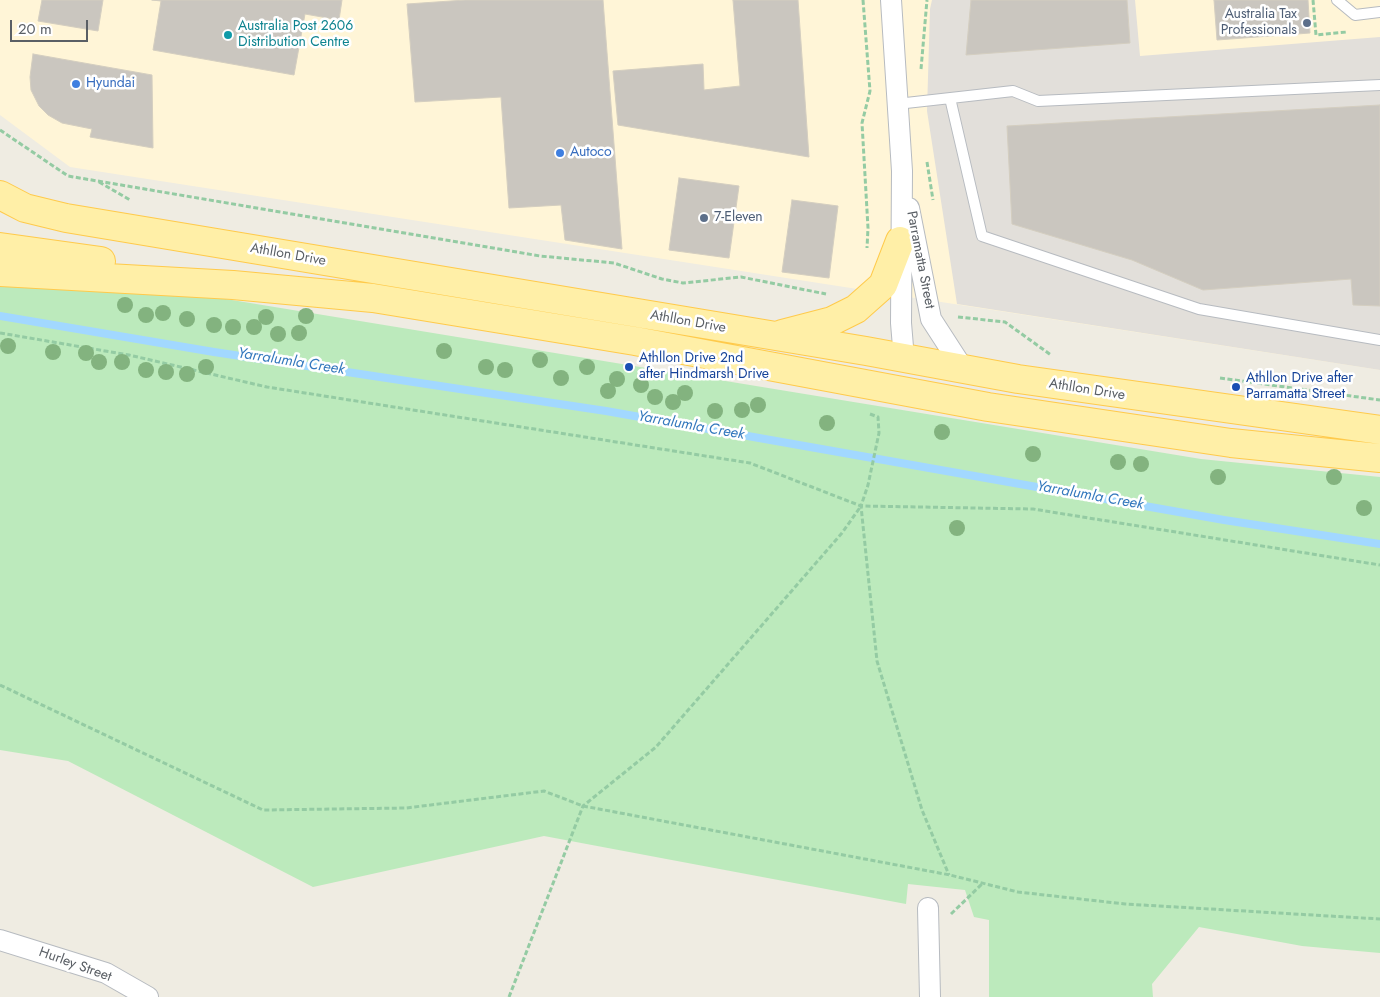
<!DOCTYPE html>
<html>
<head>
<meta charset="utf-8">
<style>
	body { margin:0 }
	#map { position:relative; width:1380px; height:997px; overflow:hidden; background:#efece2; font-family:Jost,sans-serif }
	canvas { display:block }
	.scale { position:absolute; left:10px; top:20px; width:78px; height:22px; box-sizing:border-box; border:2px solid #5a5f65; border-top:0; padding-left:6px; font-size:15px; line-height:18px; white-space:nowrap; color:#5a5f65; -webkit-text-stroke:4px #fff; paint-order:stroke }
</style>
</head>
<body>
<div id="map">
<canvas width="1380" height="997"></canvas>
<div class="scale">20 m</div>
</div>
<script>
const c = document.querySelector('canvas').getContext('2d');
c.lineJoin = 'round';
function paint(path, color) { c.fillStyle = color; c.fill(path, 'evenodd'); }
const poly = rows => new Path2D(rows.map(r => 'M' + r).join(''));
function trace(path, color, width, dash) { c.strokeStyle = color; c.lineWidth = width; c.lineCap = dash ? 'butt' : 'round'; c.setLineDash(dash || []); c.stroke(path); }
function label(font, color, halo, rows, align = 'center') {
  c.font = font + ' Jost,sans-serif'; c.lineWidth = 5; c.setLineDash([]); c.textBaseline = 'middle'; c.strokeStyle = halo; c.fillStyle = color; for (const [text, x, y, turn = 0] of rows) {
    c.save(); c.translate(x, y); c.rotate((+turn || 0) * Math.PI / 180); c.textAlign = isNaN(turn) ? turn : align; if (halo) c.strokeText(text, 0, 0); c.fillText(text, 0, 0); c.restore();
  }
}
const commercial = poly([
	[0,0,1380,0,1380,370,70,167,0,115]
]);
const industrial = poly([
	[932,0,1135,0,1140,56,1380,37,1380,370,957,304,927,111,930,9]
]);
const green = poly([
	[0,281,177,291,1201,459,1380,477,1380,953,1302,946,1199,927,1152,984,1153,997,989,997,989,920,974,917,965,890,908,884,906,904,544,836,313,887,68,761,0,750]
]);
const stream = poly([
	[0,316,214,352,606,411,1224,520,1380,544]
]);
const building = poly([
	[42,0,103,0,98,31,38,21,42,0],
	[152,0,342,0,339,20,305,14,294,75,153,50,161,1,152,0],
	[465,0,603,0,622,249,565,240,561,205,509,208,501,97,415,102,407,4,465,0],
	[733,0,798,0,809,157,618,125,613,71,703,64,704,90,740,86,733,0],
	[971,0,1127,0,1130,43,966,55,971,0],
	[1214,0,1308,0,1310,33,1217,40,1214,0],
	[33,54,152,75,153,148,90,137,92,129,62,123,48,115,39,106,31,90,30,77,33,54],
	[1380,105,1380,306,1353,305,1351,279,1203,290,1132,260,1012,224,1007,126,1380,105],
	[679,178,739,186,729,258,669,250,679,178],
	[792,200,838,206,829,278,782,272,792,200]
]);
const path = poly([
	[863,0,870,91,862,123,868,228,867,248],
	[1313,0,1316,35,1347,32],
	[921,69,927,0],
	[0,130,68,176,540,256,614,263,662,279,683,283,741,277,826,294],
	[927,162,933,200],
	[99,182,130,200],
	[958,317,1005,322,1051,355],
	[0,333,129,355,267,387,750,463,861,506,1033,509,1380,565],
	[1220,378,1380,400],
	[870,414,878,417,879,433,868,485,861,506,877,661,922,810,949,875],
	[0,685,263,810,406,808,544,791,583,806,950,875,1018,892,1125,904,1380,919],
	[951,914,982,884],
	[509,997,583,806,656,747,842,533,861,506]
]);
const lane = poly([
	[1337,0,1355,15,1380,12],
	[950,98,982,236,1199,309,1380,340],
	[897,104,1013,91,1038,101,1380,85]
]);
const street = poly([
	[891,0,902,171,901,323,904,359],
	[909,208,931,319,964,370],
	[928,908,930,997],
	[0,940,106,973,148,997]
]);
const primary = poly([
	[0,195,25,208,66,218,866,351,1018,379,1380,430],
	[0,247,101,261],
	[0,272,233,285,373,298,635,341,988,407,1231,443,1380,458],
	[782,334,832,321,856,309,883,285,900,241]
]);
const trees = [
	[125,305],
	[163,313],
	[146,315],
	[306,316],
	[266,317],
	[187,319],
	[214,325],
	[233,327],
	[254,327],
	[299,333],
	[278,334],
	[8,346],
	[444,351],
	[53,352],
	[86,353],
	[540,360],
	[99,362],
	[122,362],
	[206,367],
	[486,367],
	[587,367],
	[146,370],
	[505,370],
	[166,372],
	[187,374],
	[561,378],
	[617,379],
	[641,385],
	[608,391],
	[685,393],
	[655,397],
	[673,402],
	[758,405],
	[742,410],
	[715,411],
	[827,423],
	[942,432],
	[1033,454],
	[1118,462],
	[1141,464],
	[1218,477],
	[1334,477],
	[1364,508],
	[957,528]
];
const markers = [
	[1307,23,5,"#5c6f8a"],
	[228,35,5,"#0f9aa8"],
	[76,84,5,"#3f7fe0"],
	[560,153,5,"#3f7fe0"],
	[704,218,5,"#5c6f8a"],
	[629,367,5,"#1a4fb4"],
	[1236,387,5,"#1a4fb4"]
];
const serviceNames = [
	["Australia Tax",1297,15],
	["Professionals",1297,31],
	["7-Eleven",714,218,"left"]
];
const cultureNames = [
	["Australia Post 2606",238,27],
	["Distribution Centre",238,43]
];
const shopNames = [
	["Hyundai",86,84],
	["Autoco",570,153]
];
const streetNames = [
	["Athllon Drive",288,255,10],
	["Parramatta Street",920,260,79],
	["Athllon Drive",688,322,10],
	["Athllon Drive",1087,390,9],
	["Hurley Street",75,965,20]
];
const transitNames = [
	["Athllon Drive 2nd",639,359],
	["after Hindmarsh Drive",639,375],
	["Athllon Drive after",1246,379],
	["Parramatta Street",1246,395]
];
const waterNames = [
	["Yarralumla Creek",291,362,9],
	["Yarralumla Creek",691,426,10],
	["Yarralumla Creek",1090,496,10]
];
paint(commercial, '#fff5d7');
paint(industrial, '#e2dfda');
paint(green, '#bceabc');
trace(stream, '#a2d8ff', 8);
paint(building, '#cac6bf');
trace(building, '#d4cec0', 1);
trace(lane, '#b7bbc0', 12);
trace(street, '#b7bbc0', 22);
trace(primary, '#ffca4b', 30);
trace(path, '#94cba3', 3, [5, 2.5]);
trace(lane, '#fff', 10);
trace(street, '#fff', 20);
trace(primary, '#ffefa7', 28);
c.fillStyle = '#83b37f';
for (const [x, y] of trees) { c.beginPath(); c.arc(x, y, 8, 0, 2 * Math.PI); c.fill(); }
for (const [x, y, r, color] of markers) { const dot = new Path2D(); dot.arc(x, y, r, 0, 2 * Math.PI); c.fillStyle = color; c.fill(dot); trace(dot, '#fff', 2); }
label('14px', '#4e5e75', '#fff', serviceNames, 'right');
label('14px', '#0d838f', '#fff', cultureNames, 'left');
label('14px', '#366cbe', '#fff', shopNames, 'left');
label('14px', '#5a5f65', '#fff', streetNames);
label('14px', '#164399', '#fff', transitNames, 'left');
label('italic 15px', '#3478bd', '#fff', waterNames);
</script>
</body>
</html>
